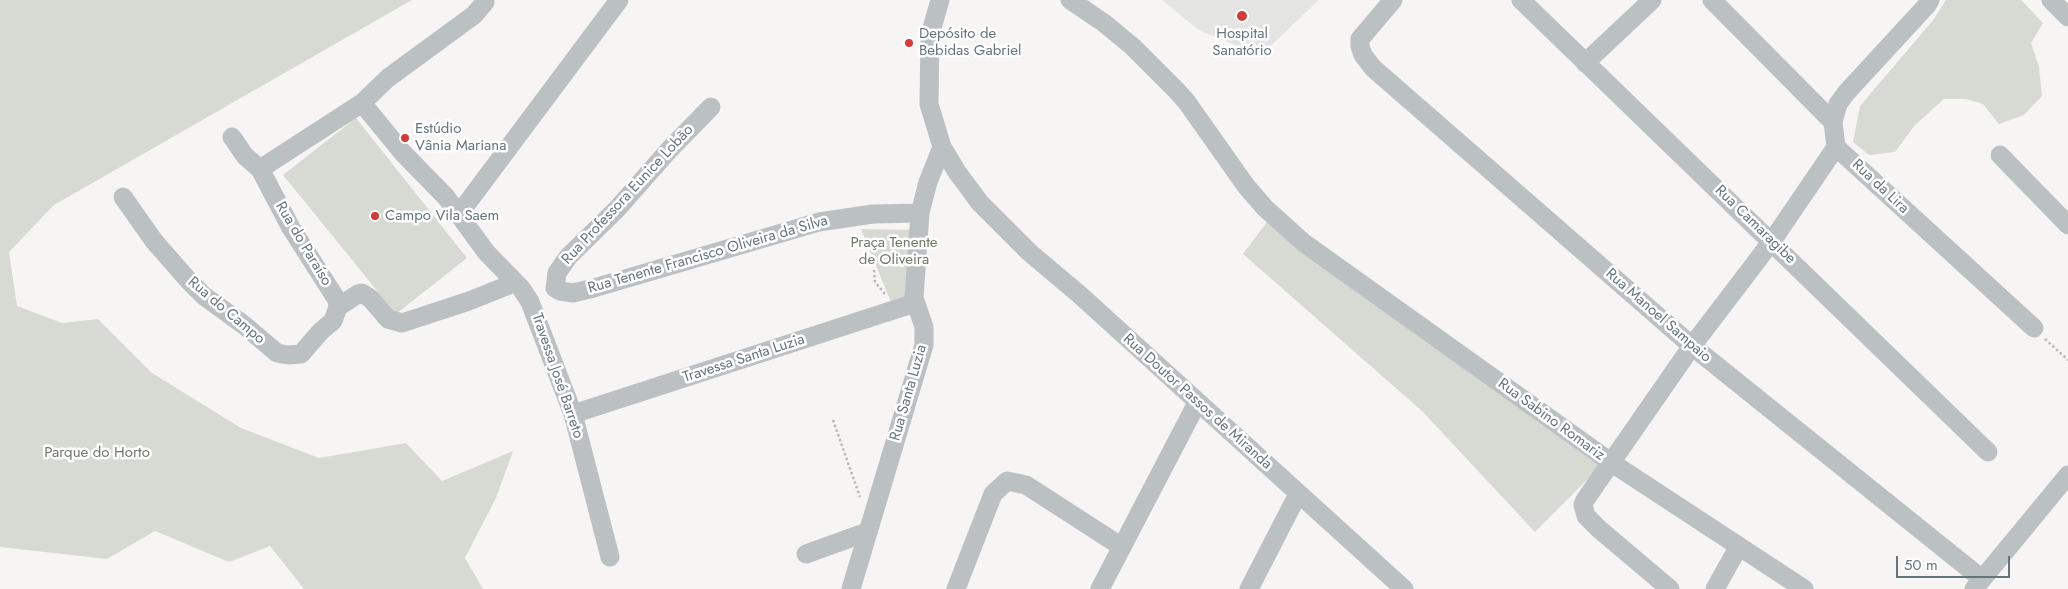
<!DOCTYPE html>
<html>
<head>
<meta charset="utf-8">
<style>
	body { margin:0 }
	#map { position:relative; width:2068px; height:589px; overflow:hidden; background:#f6f5f3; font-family:Jost,sans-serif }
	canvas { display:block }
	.scale { position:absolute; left:1896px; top:556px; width:114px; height:22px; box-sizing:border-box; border:2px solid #64767b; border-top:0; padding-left:6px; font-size:15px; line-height:18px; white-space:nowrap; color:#64767b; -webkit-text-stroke:4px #fff; paint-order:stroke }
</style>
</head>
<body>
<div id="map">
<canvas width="2068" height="589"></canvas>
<div class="scale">50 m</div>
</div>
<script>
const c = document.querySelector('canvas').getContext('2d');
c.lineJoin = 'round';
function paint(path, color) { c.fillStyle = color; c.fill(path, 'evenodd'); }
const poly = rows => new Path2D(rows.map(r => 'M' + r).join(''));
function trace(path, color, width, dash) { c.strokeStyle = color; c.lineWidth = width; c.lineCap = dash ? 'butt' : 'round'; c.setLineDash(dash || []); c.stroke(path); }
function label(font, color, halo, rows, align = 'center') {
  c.font = font + ' Jost,sans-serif'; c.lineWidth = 5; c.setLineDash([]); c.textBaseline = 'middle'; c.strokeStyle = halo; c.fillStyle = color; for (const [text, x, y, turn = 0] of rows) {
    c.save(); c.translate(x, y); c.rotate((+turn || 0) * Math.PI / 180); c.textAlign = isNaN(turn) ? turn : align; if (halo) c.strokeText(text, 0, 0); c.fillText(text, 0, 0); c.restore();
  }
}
const built = poly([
	[1162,0,1319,0,1261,55,1200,31]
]);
const green = poly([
	[0,0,412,0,54,205,9,252,17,306,62,323,98,319,152,373,241,428,319,458,406,443,442,481,513,451,496,498,465,558,483,589,304,589,270,546,229,562,155,531,107,559,0,547],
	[1946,0,2021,0,2043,23,2031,43,2039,67,2042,96,2024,115,1999,124,1983,104,1966,99,1944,99,1915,125,1895,152,1869,155,1853,142,1860,106,1934,19],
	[356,118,467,258,396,314,283,175],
	[1267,222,1606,461,1535,532,1422,411,1243,254],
	[861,229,916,230,908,305,893,307]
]);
const path = poly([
	[874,270,875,282,885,294],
	[2045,339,2068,360],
	[833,420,860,497]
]);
const minor = poly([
	[940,0,930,35,929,104,942,147,957,172,980,203,1029,252,1080,295,1404,589],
	[1070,0,1104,23,1133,47,1175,89,1186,101,1246,186,1265,208,1304,243,1612,463,1804,589],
	[1393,0,1360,39,1360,46,1363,55,1373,68,1692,346,1982,579],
	[1521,0,1988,452],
	[1712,0,1833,122,1836,147,2034,328],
	[2051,0,2068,17],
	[1585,63,1652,0],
	[362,103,403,153,446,197,486,252,521,288,530,302,573,414,610,557],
	[1833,122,1838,104,1846,93,1927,5,1930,0],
	[2000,155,2068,225],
	[260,169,362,103,388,78,474,15,485,2],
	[123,197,154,241,189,281,204,296,244,325,277,353,288,355,301,354,321,331,333,321,338,307,337,300,291,228,260,169,245,156,232,137],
	[459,214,619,0],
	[555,288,560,291,573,293,594,288,819,222,873,214,920,213],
	[555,288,557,273,568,257,617,209,669,150,711,107],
	[338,307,358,294,362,293,371,299,388,319,402,323,469,301,514,283],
	[573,414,915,303],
	[806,554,867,532],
	[851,589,924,345,924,327,914,298,920,213,928,182,942,147],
	[956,589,993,494,1007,481,1026,485,1122,547],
	[1100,589,1197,403],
	[1249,589,1298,494],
	[1670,589,1599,529,1586,516,1583,505,1585,500,1692,346,1772,241,1836,147],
	[1715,589,1739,546],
	[1974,589,2068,475]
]);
const markers = [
	[1242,16,6,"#d13c38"],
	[909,43,5,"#d13c38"],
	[405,138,5,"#d13c38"],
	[375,216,5,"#d13c38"]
];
const poiNames = [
	["Depósito de",919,34],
	["Bebidas Gabriel",919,51],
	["Hospital",1242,34,"center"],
	["Sanatório",1242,51,"center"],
	["Estúdio",415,129],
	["Vânia Mariana",415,146],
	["Campo Vila Saem",385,216]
];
const streetNames = [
	["Rua da Lira",1880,187,43],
	["Rua Professora Eunice Lobão",628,195,-47],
	["Rua Camaragibe",1755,225,44],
	["Rua do Paraíso",303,244,59],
	["Rua Tenente Francisco Oliveira da Silva",708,255,-16],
	["Rua do Campo",226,311,40],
	["Rua Manoel Sampaio",1658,316,41],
	["Travessa Santa Luzia",744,359,-18],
	["Travessa José Barreto",557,376,71],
	["Rua Santa Luzia",909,393,-74],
	["Rua Doutor Passos de Miranda",1197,402,42],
	["Rua Sabino Romariz",1551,420,36]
];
const parkNames = [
	["Praça Tenente",894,243],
	["de Oliveira",894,260],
	["Parque do Horto",97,453]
];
paint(built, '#e4e5e3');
paint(green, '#d7dad3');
trace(path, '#b6babc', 2.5, [2.5, 2.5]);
trace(minor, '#bbc1c3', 19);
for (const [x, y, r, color] of markers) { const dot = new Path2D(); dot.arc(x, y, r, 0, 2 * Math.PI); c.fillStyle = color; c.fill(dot); trace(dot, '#fff', 2); }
label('15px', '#64767b', '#fff', poiNames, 'left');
label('15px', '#64767b', '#fff', streetNames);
label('15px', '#6e7966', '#fff', parkNames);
</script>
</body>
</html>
